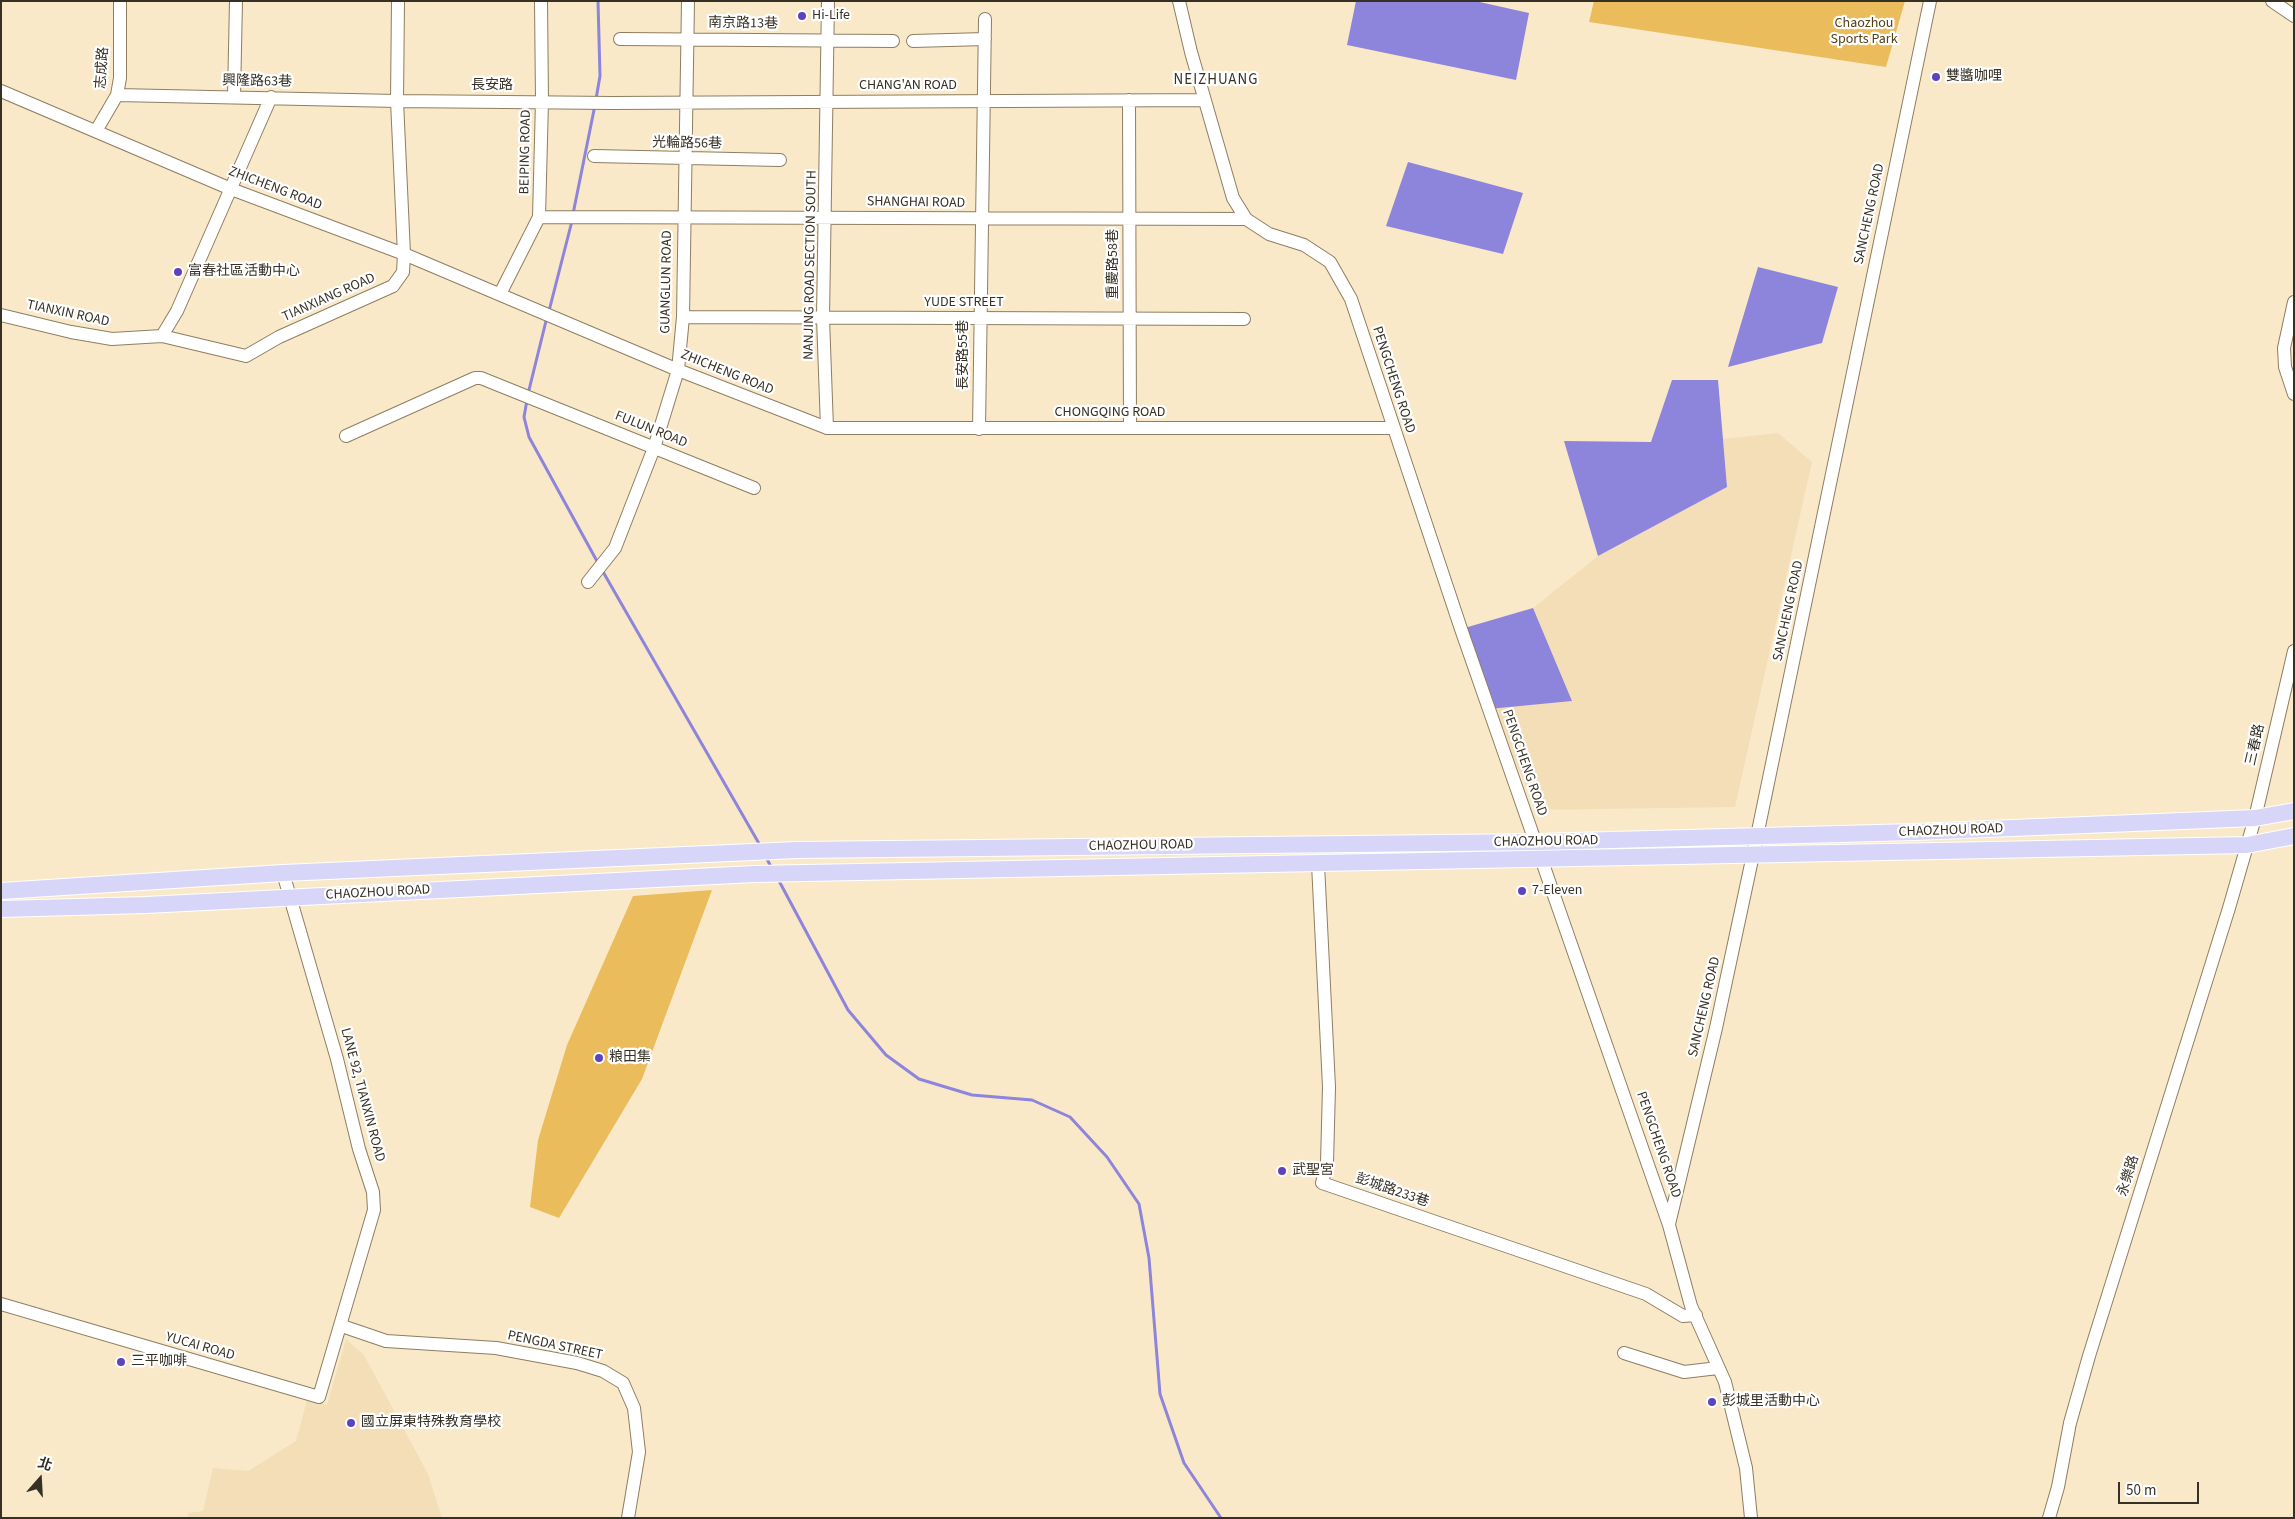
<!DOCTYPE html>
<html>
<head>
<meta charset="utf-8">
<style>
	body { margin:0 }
	#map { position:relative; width:2295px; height:1519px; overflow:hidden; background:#fae9c9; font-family:"Source Sans 3","Noto Sans TC",sans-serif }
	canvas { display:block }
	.frame { position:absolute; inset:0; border:2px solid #373125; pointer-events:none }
	.north { position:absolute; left:15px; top:1454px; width:50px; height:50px; -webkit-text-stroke:4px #fff; paint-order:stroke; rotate:19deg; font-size:14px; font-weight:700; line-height:20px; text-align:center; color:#373125 }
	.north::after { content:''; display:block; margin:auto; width:18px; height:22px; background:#373125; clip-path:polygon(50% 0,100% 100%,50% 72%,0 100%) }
	.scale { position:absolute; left:2118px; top:1482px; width:81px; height:22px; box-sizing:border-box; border:2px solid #373125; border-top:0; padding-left:6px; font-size:15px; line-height:18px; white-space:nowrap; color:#373125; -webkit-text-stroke:4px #fff; paint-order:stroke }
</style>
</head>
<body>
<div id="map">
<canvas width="2295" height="1519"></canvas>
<div class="frame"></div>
<div class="north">北</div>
<div class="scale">50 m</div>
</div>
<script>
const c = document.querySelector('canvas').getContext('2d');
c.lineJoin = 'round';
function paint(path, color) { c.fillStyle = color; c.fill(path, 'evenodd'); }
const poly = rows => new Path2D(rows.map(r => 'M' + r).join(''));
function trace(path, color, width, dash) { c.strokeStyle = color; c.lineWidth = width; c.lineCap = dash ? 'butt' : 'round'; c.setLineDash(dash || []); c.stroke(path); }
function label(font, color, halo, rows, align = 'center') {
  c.font = font + ' "Source Sans 3","Noto Sans TC",sans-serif'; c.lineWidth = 4.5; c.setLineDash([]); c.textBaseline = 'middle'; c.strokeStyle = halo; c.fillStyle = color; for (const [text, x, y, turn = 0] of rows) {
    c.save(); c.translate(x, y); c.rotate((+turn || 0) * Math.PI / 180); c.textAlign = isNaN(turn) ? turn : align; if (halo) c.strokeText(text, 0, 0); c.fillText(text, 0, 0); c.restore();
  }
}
const built = poly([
	[1778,433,1812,462,1735,807,1538,810,1489,709,1572,701,1533,608,1598,556,1727,487,1723,439],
	[346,1339,364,1355,428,1474,442,1518,188,1518,188,1513,203,1511,213,1468,248,1471,296,1441,307,1400,327,1405]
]);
const green = poly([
	[1594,1,1905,1,1886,67,1589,22],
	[712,890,642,1079,559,1218,530,1207,538,1140,567,1045,633,896]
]);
const water = poly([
	[1356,1,1475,1,1529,13,1516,80,1347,45],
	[1408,162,1523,193,1503,254,1386,226],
	[1758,267,1838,287,1822,343,1728,367],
	[1672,380,1718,380,1727,487,1598,556,1564,441,1651,442],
	[1533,608,1572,701,1489,709,1461,629]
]);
const stream = poly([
	[596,99,600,76,598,1],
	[573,214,595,105],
	[549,311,572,221],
	[528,394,547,317],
	[527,400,524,417,529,437,598,563],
	[602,570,761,847],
	[766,857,772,869],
	[778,879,848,1010,886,1055,919,1079,972,1095,1032,1100,1070,1117,1107,1157,1139,1204,1149,1258,1160,1394,1184,1463,1221,1518]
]);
const minor = poly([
	[1179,1,1191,52,1233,198,1246,219,1269,234,1304,245,1330,262,1351,299,1461,629,1669,1225,1691,1306,1725,1382,1746,1468,1751,1518],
	[2272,1,2294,16],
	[620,39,893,41],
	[913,41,985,39],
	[1,91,231,189,404,254,678,370,827,428,1393,428],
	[117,95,397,101,612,103,1205,100],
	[234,97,236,1],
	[1129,100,1130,428],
	[96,131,117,95,120,78,120,1],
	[594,156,780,160],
	[539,217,1246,219],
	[500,294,539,217,542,101,541,1],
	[2294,302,2284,348,2285,367,2294,394],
	[1,315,71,332,112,339,162,336,246,356,279,337,393,286,403,272,404,254,397,101,398,1],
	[683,317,1244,319],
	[162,336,177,311,271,97],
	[827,428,823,318,828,1],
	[979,429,985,19],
	[346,436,475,378,481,378,754,488],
	[588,582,615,548,654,448,678,370,683,317,688,1],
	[1318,864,1329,1087,1327,1163,1322,1183,1646,1294,1683,1316,1696,1315],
	[1669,1224,1716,1028,1757,836,1930,1],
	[1,1304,319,1397,374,1210,373,1192,359,1149,337,1059,283,873],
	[342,1326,386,1341,496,1348,577,1363,603,1371,623,1383,634,1408,639,1452,628,1518],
	[1624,1353,1684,1372,1718,1368],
	[2049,1518,2058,1487,2070,1423,2089,1356,2229,908,2255,818,2294,651]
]);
const major = poly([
	[1,891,283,873,797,850,1536,842,1915,832,2255,818,2294,811],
	[1,909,146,905,754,874,2247,845,2294,836]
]);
const markers = [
	[802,16,5,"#5d44bd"],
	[1936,77,5,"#5d44bd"],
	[178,272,5,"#5d44bd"],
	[1522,891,5,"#5d44bd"],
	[599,1058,5,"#5d44bd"],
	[1282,1171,5,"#5d44bd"],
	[121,1362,5,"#5d44bd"],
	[1712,1402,5,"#5d44bd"],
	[351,1423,5,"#5d44bd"]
];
const poiNames = [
	["Hi-Life",812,16],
	["雙醬咖哩",1946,77],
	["富春社區活動中心",188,272],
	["7-Eleven",1532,891],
	["粮田集",609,1058],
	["武聖宮",1292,1171],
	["三平咖啡",131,1362],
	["彭城里活動中心",1722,1402],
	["國立屏東特殊教育學校",361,1423]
];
const streetNames = [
	["南京路13巷",743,24,1],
	["志成路",103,68,-86],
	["興隆路63巷",257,82,1],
	["長安路",492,86],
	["CHANG'AN ROAD",908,86],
	["光輪路56巷",687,144,1],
	["BEIPING ROAD",526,152,-89],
	["ZHICHENG ROAD",275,189,21],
	["SHANGHAI ROAD",916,203,1],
	["SANCHENG ROAD",1870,214,-78],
	["重慶路58巷",1114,264,-90],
	["NANJING ROAD SECTION SOUTH",811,265,-89],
	["GUANGLUN ROAD",667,282,-89],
	["TIANXIANG ROAD",329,298,-24],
	["YUDE STREET",964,303],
	["TIANXIN ROAD",68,314,12],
	["長安路55巷",964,355,-90],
	["ZHICHENG ROAD",727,373,22],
	["PENGCHENG ROAD",1393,380,72],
	["CHONGQING ROAD",1110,413],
	["FULUN ROAD",651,430,22],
	["SANCHENG ROAD",1789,611,-78],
	["三春路",2256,745,-77],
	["PENGCHENG ROAD",1524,763,71],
	["CHAOZHOU ROAD",1951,831,-2],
	["CHAOZHOU ROAD",1546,842,-1],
	["CHAOZHOU ROAD",1141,846,-1],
	["CHAOZHOU ROAD",378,893,-3],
	["SANCHENG ROAD",1705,1007,-77],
	["LANE 92, TIANXIN ROAD",362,1095,75],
	["PENGCHENG ROAD",1658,1145,71],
	["永樂路",2129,1176,-73],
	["彭城路233巷",1392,1191,19],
	["PENGDA STREET",555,1346,12],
	["YUCAI ROAD",200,1347,16]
];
const parkNames = [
	["Chaozhou",1864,24],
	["Sports Park",1864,40]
];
const neighbourhoodNames = [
	["NEIZHUANG",1216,81]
];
paint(built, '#f3deb8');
paint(green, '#ebbc5b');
paint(water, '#8d84dc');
trace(stream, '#8d84dc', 3);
trace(minor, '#8d7e61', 14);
trace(major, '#fff', 18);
trace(minor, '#fff', 12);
trace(major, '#d7d6f8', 16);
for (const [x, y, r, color] of markers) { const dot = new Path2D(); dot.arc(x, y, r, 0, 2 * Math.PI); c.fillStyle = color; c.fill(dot); trace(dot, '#fff', 2); }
label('14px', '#373125', '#fff', poiNames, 'left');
label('14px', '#373125', '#fff', streetNames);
label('14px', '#544117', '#fff', parkNames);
c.letterSpacing = '1px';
label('15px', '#373125', '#fff', neighbourhoodNames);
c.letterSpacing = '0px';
</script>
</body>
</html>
